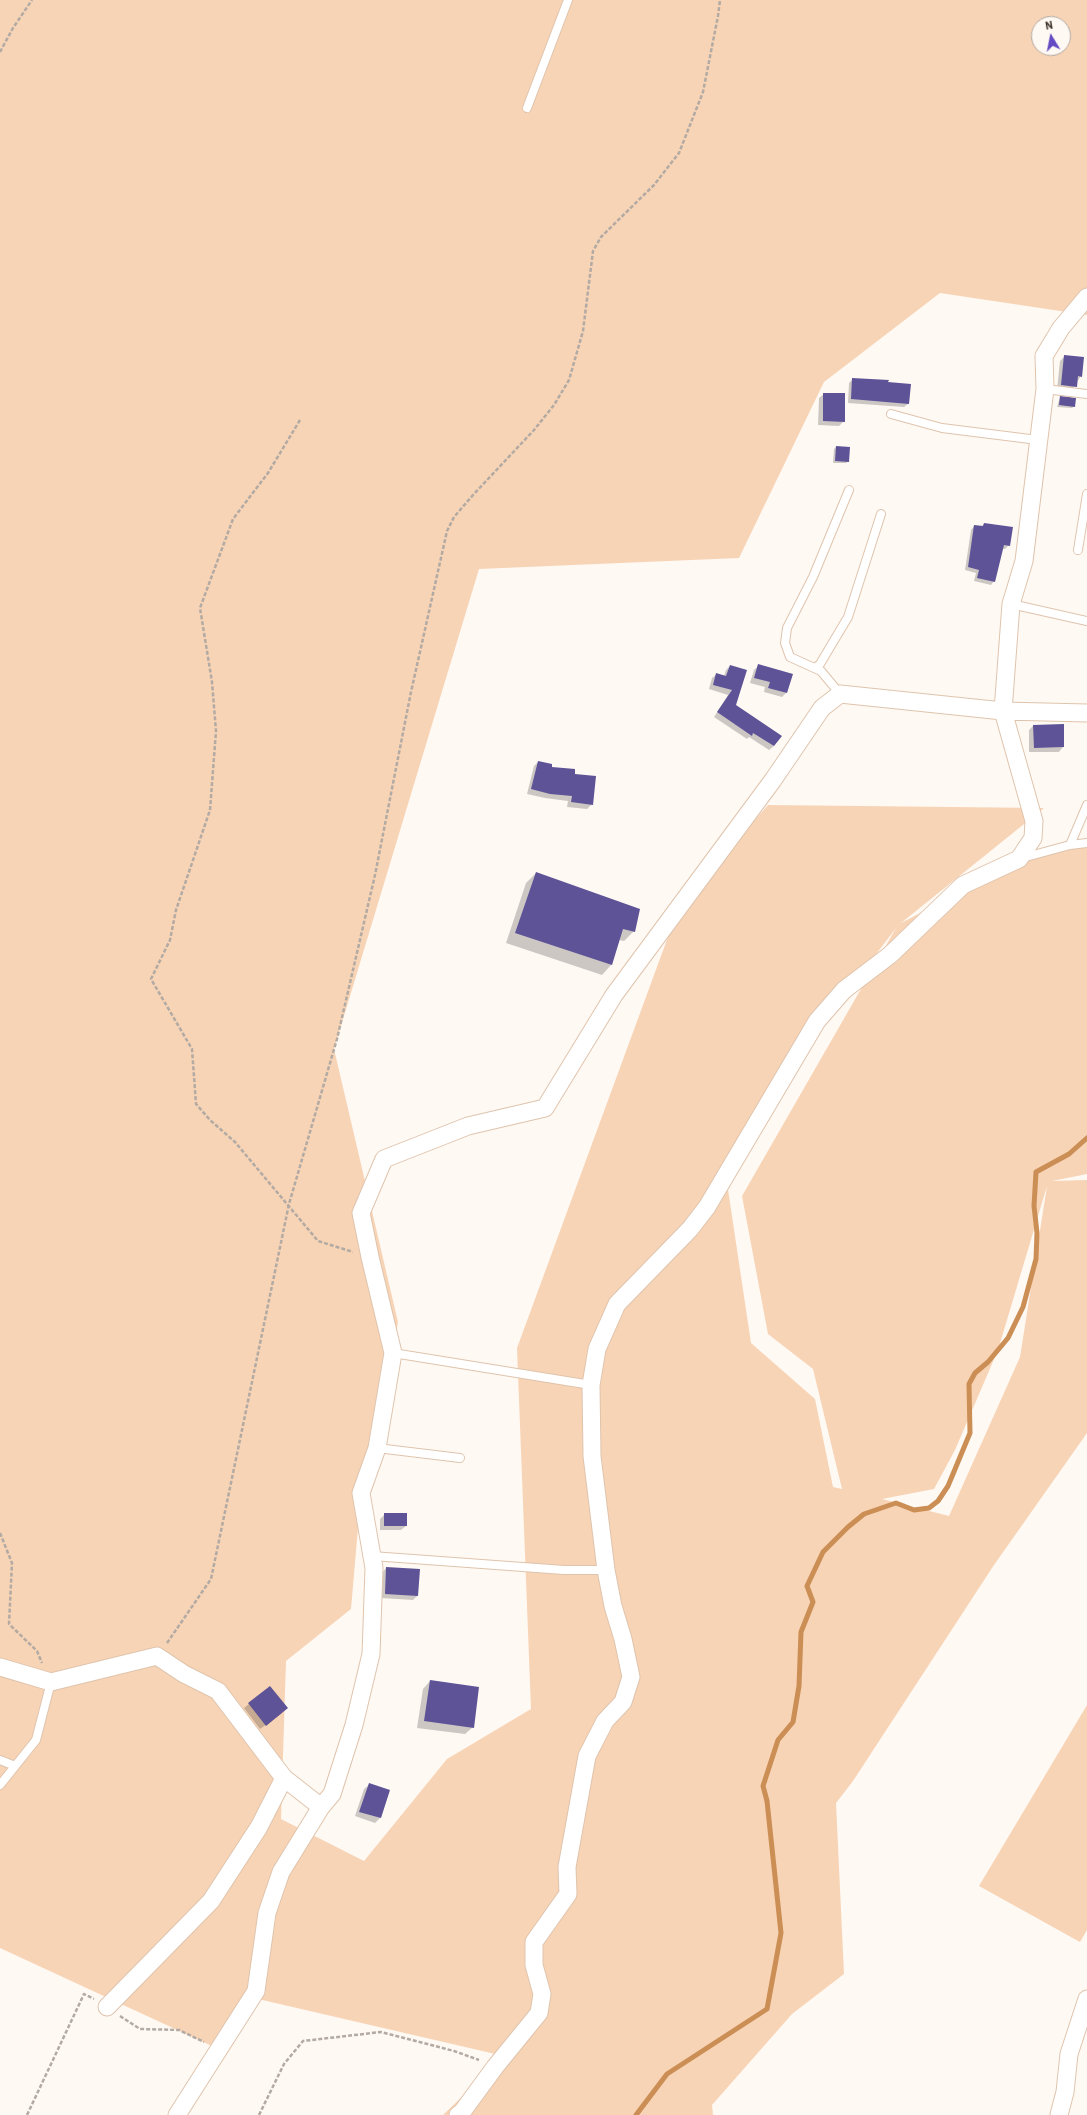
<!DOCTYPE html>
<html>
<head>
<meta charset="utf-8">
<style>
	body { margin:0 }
	#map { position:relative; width:1087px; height:2115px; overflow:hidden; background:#fff9f4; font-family:Barlow,sans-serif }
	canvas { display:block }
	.north { position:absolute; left:1031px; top:16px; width:40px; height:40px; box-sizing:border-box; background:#fff9f4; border:1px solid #b1aaa3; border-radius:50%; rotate:350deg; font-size:11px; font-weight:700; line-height:16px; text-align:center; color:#3d332a }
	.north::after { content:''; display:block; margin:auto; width:14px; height:18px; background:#654bc3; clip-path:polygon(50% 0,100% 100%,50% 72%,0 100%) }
</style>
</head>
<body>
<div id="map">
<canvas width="1087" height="2115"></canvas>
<div class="north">N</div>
</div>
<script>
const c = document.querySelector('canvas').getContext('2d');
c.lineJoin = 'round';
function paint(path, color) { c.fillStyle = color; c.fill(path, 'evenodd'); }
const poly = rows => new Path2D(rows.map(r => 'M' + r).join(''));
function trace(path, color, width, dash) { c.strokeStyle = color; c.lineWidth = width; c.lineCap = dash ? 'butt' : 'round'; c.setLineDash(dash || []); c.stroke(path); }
const green = poly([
	[0,0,1087,0,1087,315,940,293,824,382,739,558,479,569,334,1049,398,1322,377,1448,361,1493,351,1609,286,1661,281,1819,364,1861,447,1759,531,1709,517,1348,679,907,768,805,1044,808,901,923,1028,857,1087,846,1087,1174,1052,1181,1087,1180,1087,1433,994,1565,853,1781,836,1803,844,1974,792,2014,712,2105,713,2115,443,2115,504,2056,245,1996,214,2047,0,1948],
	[1039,24,1063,24,1063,48,1039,48],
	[896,928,742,1196,768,1334,813,1369,842,1489,833,1487,815,1399,751,1343,726,1176,783,1077],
	[1047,1186,1020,1357,949,1516,882,1499,934,1489,955,1450,998,1350],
	[1087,1705,1087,1930,1080,1942,979,1886]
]);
const shadow = poly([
	[1065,356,1081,376,1071,391,1057,390,1060,361],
	[853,379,887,383,908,404,904,407,848,403,849,383],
	[824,394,844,421,839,426,818,425,819,398],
	[1060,397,1074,406,1072,408,1057,407],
	[836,447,848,461,846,463,833,463,834,449],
	[984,524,1009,545,1005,549,1002,549,994,581,991,585,974,581,976,573,965,570,971,530,974,526,981,527],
	[759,665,786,693,782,697,764,692,765,687,750,683,754,670],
	[730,666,735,705,774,746,769,750,749,737,747,739,714,717,728,695,709,689,712,678,717,674,724,676,726,670],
	[1063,725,1063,747,1059,752,1029,752,1029,730,1033,726],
	[538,762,551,768,592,804,587,809,567,807,568,801,545,798,527,794,534,766],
	[536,873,634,931,624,941,619,940,611,965,602,975,506,943,526,883],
	[385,1514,406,1526,401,1530,380,1530,380,1519],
	[386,1568,418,1595,413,1600,381,1598,382,1573],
	[430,1681,473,1727,465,1734,417,1728,423,1689],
	[270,1687,282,1713,260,1729,244,1708],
	[369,1785,389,1791,380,1818,375,1823,355,1816,364,1789]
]);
const stream = poly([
	[636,2115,667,2074,767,2009,781,1933,767,1801,763,1786,778,1740,793,1722,799,1686,801,1632,813,1602,807,1586,823,1552,848,1527,864,1514,896,1503,914,1510,929,1508,938,1501,948,1486,970,1433,969,1384,975,1373,988,1362,1008,1338,1023,1307,1036,1259,1037,1233,1034,1206,1036,1172,1069,1154,1087,1138]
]);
const building = poly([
	[1064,355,1084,357,1082,377,1078,376,1077,387,1061,385],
	[852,378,889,380,888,382,911,384,909,404,851,399],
	[823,393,845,393,845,422,823,421],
	[1060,396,1076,398,1075,407,1059,405],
	[836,446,850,447,849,462,835,461],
	[984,523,1013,527,1010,546,1004,545,995,582,977,578,979,570,968,567,974,525,983,526],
	[758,664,793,674,787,693,768,688,770,682,754,678],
	[730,665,747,670,736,705,782,736,774,746,753,733,752,736,717,712,732,690,713,685,716,673,726,676],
	[1064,724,1064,747,1034,748,1033,725],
	[538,761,552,764,552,767,575,769,575,774,596,776,593,805,571,802,572,796,550,794,531,789],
	[536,872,640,909,635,932,623,929,612,965,515,933],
	[384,1513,407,1513,407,1526,384,1526],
	[386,1567,420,1569,418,1596,385,1594],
	[430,1680,479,1687,474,1728,424,1721],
	[270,1686,288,1708,266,1726,248,1703],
	[369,1783,390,1790,381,1818,359,1812]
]);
const path = poly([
	[0,52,13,28,32,0],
	[300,420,268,473,233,519,200,608,212,682,216,731,210,810,176,910,170,940,151,979,192,1049,196,1104,210,1120,235,1142,318,1241,353,1252],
	[0,1533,12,1563,9,1624,37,1651,42,1663],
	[167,1643,211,1579,289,1204,337,1039,375,875,411,692,447,531,454,517,473,495,534,430,554,405,569,380,583,331,593,251,601,237,654,185,679,153,703,92,718,16,720,0],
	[120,2016,140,2029,179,2030,204,2042],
	[27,2115,84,1994,94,1999],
	[259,2115,284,2064,303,2041,381,2032,454,2051,479,2060]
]);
const lane = poly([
	[527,108,568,0],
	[1045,389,1087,394],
	[891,414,942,428,1038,440],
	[1078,550,1087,494],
	[1011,604,1087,621],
	[815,668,820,664,848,617,881,514],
	[840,694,821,671,790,657,785,643,787,628,813,577,849,490],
	[1070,845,1087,843],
	[1022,858,1070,845,1087,805],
	[393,1353,591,1385],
	[377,1448,460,1458],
	[372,1556,564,1570,606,1570],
	[0,1760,15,1766],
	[0,1785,36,1740,51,1682]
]);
const street = poly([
	[0,1667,51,1682,157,1656,184,1674,218,1691,284,1778,259,1827,211,1901,107,2007],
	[284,1778,321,1807],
	[177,2115,256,1991,267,1913,281,1872,321,1807,332,1794,354,1725,371,1654,374,1568,361,1493,377,1448,393,1353,370,1257,361,1213,384,1159,468,1126,545,1108,614,995,773,780,822,708,840,694,1003,711,1087,713],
	[458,2115,462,2112,495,2067,539,2013,542,1994,534,1965,534,1942,568,1894,567,1867,587,1756,605,1721,623,1702,631,1677,623,1639,613,1606,606,1570,592,1456,591,1385,597,1349,617,1304,690,1229,707,1207,817,1021,844,990,890,955,963,885,1019,859,1033,838,1034,821,1003,711,1011,604,1024,561,1045,389,1044,356,1061,328,1087,297],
	[1059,2115,1065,2092,1069,2054,1087,1999]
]);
paint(green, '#f8d4b6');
paint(shadow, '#0003');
trace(stream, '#cb8e55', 5);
paint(building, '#5d5396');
trace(lane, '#dfc4ad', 10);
trace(street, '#dfc4ad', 19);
trace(path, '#b2aaa3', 2.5, [4, 2]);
trace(lane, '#fff', 8);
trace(street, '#fff', 17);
</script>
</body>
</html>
